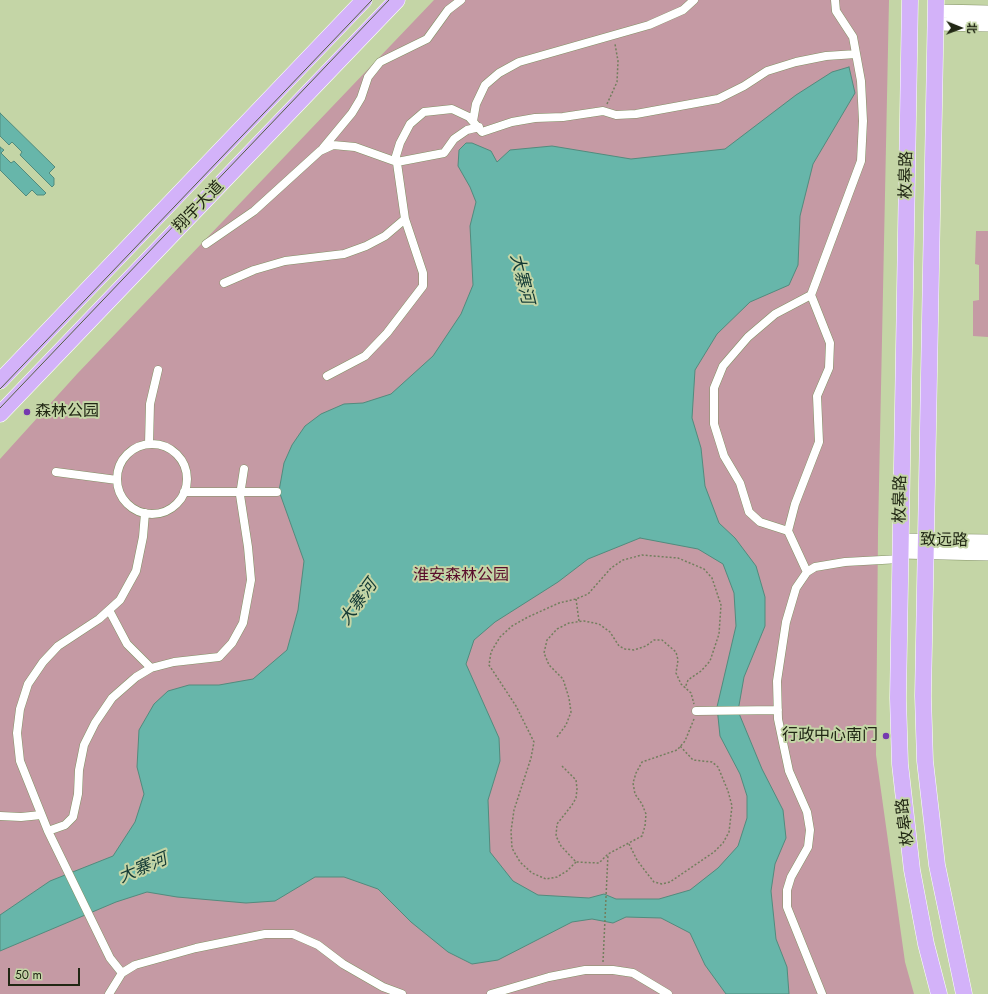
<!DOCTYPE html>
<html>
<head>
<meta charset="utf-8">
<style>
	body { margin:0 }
	#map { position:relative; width:988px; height:994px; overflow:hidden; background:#c4d5a6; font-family:Jost,"Noto Sans SC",sans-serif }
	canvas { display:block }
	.north { position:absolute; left:940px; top:8px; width:40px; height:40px; -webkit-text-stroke:3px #c4d5a6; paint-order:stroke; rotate:91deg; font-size:11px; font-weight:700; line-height:16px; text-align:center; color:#212714 }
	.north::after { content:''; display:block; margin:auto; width:14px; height:18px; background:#212714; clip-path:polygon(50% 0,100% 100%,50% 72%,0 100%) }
	.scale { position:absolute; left:8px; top:968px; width:72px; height:18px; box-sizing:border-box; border:2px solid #212714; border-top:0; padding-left:5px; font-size:12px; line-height:14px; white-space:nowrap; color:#212714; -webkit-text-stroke:3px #c4d5a6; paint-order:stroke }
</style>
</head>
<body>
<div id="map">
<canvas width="988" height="994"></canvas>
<div class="north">北</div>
<div class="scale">50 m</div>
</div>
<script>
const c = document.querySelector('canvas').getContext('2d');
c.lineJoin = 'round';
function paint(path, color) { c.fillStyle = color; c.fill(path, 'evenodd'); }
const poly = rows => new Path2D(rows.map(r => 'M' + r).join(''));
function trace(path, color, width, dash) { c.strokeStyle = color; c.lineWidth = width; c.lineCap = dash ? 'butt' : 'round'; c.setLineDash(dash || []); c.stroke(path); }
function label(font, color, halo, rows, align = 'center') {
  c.font = font + ' Jost,"Noto Sans SC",sans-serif'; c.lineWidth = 4; c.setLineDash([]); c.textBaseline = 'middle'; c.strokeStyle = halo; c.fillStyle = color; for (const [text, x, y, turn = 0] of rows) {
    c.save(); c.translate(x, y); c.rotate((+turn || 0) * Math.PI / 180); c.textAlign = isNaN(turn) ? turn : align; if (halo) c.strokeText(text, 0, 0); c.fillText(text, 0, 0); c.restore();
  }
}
const green = poly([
	[434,0,889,0,878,533,876,755,905,962,914,994,0,994,0,459,77,374],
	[976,231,988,231,988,337,973,336,973,301,979,300,979,265,975,264]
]);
const water = poly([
	[849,67,855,93,813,164,800,216,798,265,789,285,750,302,717,334,695,370,692,418,701,448,705,486,719,523,735,538,756,566,765,597,765,626,744,677,738,711,762,769,783,810,786,838,775,864,771,891,776,939,787,967,789,994,726,994,705,965,690,933,661,918,626,917,613,923,592,919,572,922,498,960,472,964,448,952,411,922,378,889,344,877,315,877,275,901,246,903,177,897,147,892,116,902,0,951,0,915,50,881,113,856,135,822,144,794,137,767,139,730,154,704,168,691,189,685,219,685,253,679,287,650,298,610,304,561,279,491,284,463,292,445,305,426,321,414,344,404,363,403,391,394,433,356,461,314,473,285,470,226,476,202,470,187,458,166,459,150,466,143,472,143,491,151,497,162,510,150,552,146,631,159,725,149,796,95,832,72,849,67],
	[640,538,698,549,723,564,734,593,736,626,717,707,720,736,740,774,747,796,747,818,738,846,718,868,690,890,659,899,616,899,604,894,589,898,538,895,513,881,490,852,488,800,500,761,499,738,466,664,474,640,495,622,558,582,588,559,640,538],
	[0,113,55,167,49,173,54,178,54,185,52,187,20,155,22,152,12,142,9,145,0,136,0,113],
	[0,147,4,150,1,153,11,163,14,161,46,193,44,195,37,195,32,190,26,196,0,170,0,147]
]);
const path = poly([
	[607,104,617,82,618,61,615,44],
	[576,599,579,621],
	[557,737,566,725,571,712,569,698,563,679,549,665,544,653,547,640,557,629,569,623,584,621,599,624,610,632,619,646,625,649,634,650,646,646,654,640,662,640,676,652,678,660,676,673,681,684,691,693,694,704],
	[562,766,576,780,577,789,576,798,572,805,557,824,556,836,561,846,576,862,599,863,608,854,642,836,645,826,646,814,642,804,635,794,633,783,636,773,642,762,677,750,685,741,694,719],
	[629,844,637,860,646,872,654,882,662,884,670,882,714,852,723,843,729,832,732,806,728,791,718,767,712,762,693,760,680,746],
	[576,862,567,871,557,877,546,879,532,873,520,862,512,848,511,831,514,810,531,758,534,742,516,706,489,665,491,652,500,637,512,626,528,617,559,603,576,599,588,594,611,568,623,560,642,555,678,558,704,569,712,578,721,605,719,634,710,661,701,671,688,680,685,688],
	[603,962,608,854]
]);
const pedestrian = poly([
	[473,121,476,104,485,85,499,73,519,62,649,25,683,10,694,0],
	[323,148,352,113,361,98,368,77,380,62,427,39,448,10,461,0],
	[206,244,254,211,320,151,333,145,355,147,397,162,444,153,454,139,467,130,479,127],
	[224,283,254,270,285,261,344,254,366,246,385,236,405,219,396,156,400,143,410,124,424,112,452,109,469,117,482,132,512,122,535,118,563,117,603,111,616,115,636,114,718,99,744,86,767,71,796,62,826,56,856,54],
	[327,376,365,356,387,333,423,286,423,273,405,219],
	[149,444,150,404,158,370],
	'117 479a35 35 0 1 1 70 0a35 35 0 1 1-70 0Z',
	[56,472,117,480],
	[184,492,277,492],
	[788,531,760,522,749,512,740,483,724,456,714,424,714,388,723,366,748,337,775,314,811,295],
	[807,572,788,531,795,504,819,442,817,396,829,368,830,343,811,295,861,161,863,121,861,81,853,37,836,11,835,0],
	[109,610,127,644,151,668],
	[696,711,778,710],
	[0,816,21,817,41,815],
	[48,831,65,825,73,817,78,794,79,770,84,745,95,723,112,698,136,677,151,668,174,662,219,657,232,643,243,623,251,580,248,547,240,495,244,469],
	[122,973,110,958,48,831,20,761,17,733,20,709,28,684,43,662,58,646,99,619,120,600,136,571,143,537,145,513],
	[109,994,122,973,135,965,196,948,265,934,293,934,318,945,343,964,383,987,402,994],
	[491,994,549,977,585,970,613,970,633,973,668,994],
	[822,994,787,907,787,890,791,877,808,847,810,830,807,812,789,771,778,719,777,681,786,622,796,588,807,572,815,567,845,562,900,559]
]);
const tertiary = poly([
	[936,11,988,12],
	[936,24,988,25],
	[900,540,988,541],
	[900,552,988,554]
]);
const primary = poly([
	[910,0,898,698,900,764,912,870,926,944,939,994],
	[936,0,923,696,925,761,937,865,964,994],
	[0,381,364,0],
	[0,414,397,0]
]);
const tram = poly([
	[0,389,372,0],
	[0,408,389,0]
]);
const markers = [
	[27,412,4,"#7539af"],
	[886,736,4,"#7539af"]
];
const streetNames = [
	["枚皋路",907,175,-89],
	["翔宇大道",199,207,-46],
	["枚皋路",901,499,-89],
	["致远路",944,541,1],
	["枚皋路",906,822,-97]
];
const poiNames = [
	["森林公园",35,412],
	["行政中心南门",878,736,"right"]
];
const parkNames = [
	["淮安森林公园",461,576]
];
const waterNames = [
	["大寨河",521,279,76],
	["大寨河",359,603,-54],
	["大寨河",143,869,-23]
];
paint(green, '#c59aa4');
paint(water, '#67b6aa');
trace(water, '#528b7d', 1);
trace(pedestrian, '#829165', 9);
trace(tertiary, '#829165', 14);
trace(primary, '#fff', 17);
trace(path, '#727e5d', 1.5, [2, 2]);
trace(pedestrian, '#fff', 8);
trace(tertiary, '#fff', 13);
trace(primary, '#d3b2f9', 16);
trace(tram, '#555f43', 1);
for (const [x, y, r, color] of markers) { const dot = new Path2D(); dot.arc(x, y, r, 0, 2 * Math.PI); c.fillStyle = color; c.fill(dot); trace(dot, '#c4d5a6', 1.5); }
label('16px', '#212714', '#c4d5a6', streetNames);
label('16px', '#212714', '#c4d5a6', poiNames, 'left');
label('16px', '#590c2a', '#c4d5a6', parkNames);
label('italic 17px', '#133934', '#c4d5a6', waterNames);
</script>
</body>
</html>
